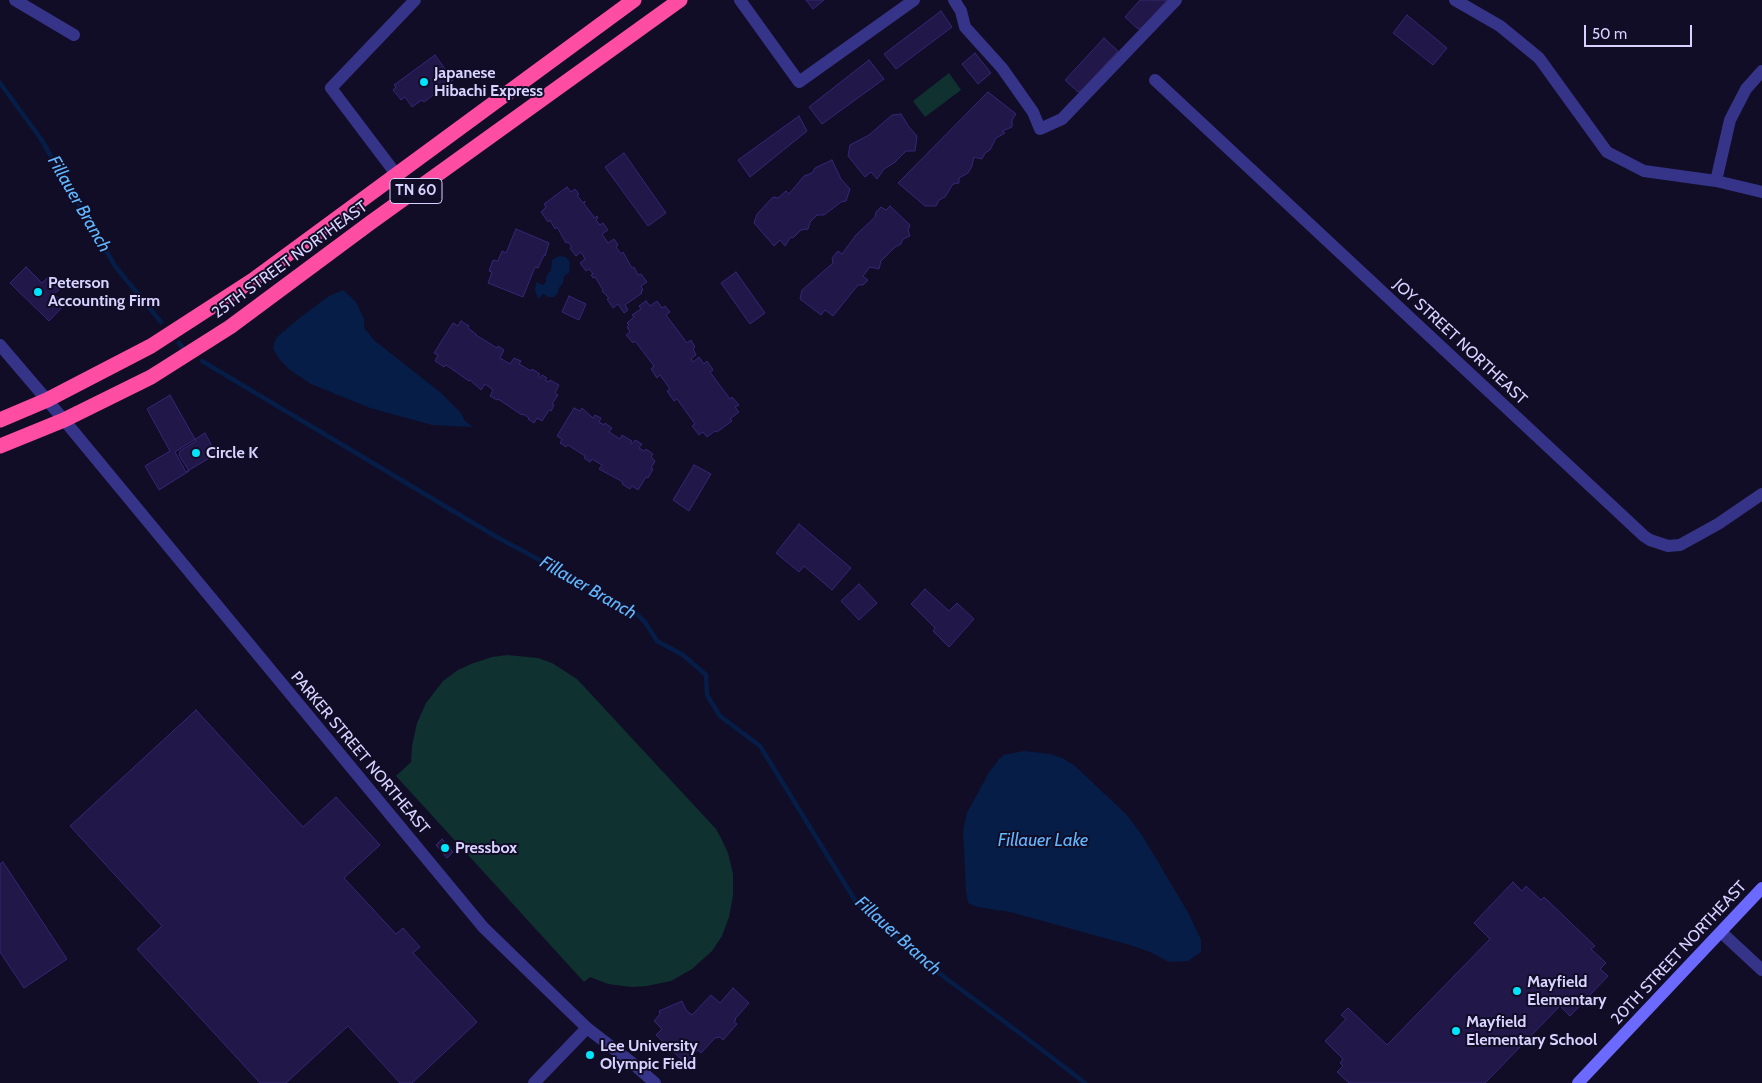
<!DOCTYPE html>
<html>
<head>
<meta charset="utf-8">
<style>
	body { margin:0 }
	#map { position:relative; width:1762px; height:1083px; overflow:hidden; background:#110d26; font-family:Cabin,sans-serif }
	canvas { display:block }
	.scale { position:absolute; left:1584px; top:25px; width:108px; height:22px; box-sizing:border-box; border:2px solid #d7d2ff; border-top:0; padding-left:6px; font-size:15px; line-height:18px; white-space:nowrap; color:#d7d2ff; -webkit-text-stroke:4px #110d26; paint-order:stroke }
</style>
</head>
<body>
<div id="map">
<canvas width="1762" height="1083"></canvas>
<div class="scale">50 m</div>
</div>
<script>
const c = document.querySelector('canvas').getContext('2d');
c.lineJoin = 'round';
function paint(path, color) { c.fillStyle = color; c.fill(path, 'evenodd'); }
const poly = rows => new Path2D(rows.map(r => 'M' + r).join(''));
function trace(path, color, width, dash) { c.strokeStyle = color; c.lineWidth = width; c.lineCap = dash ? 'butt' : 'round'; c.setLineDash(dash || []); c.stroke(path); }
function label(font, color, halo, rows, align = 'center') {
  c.font = font + ' Cabin,sans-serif'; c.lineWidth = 4; c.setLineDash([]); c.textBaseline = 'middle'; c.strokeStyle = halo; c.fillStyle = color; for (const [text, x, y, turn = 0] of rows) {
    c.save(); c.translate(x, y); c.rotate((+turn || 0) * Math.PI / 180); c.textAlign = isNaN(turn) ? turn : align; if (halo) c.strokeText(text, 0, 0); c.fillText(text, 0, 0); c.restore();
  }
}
const green = poly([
	[949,73,961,90,925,117,913,101],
	[507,655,538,658,552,663,577,679,716,829,721,838,728,853,733,874,733,896,729,917,722,936,712,951,692,969,671,981,647,986,631,987,608,984,590,977,584,982,396,776,411,762,412,746,417,723,426,703,443,681,458,670,471,664,492,657]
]);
const water = poly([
	[559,256,566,257,570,262,569,273,564,276,563,283,559,288,558,293,554,297,548,297,543,294,538,299,535,291,536,282,543,285,546,282,546,277,551,270,552,260],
	[343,290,356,302,364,319,364,328,375,341,440,392,460,412,465,421,473,427,432,425,370,408,311,384,290,370,280,360,273,349,274,343,277,337,302,316,329,296],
	[1024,751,1050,754,1062,758,1074,765,1127,815,1142,835,1189,914,1201,940,1201,952,1188,961,1169,962,1150,952,1130,945,1010,912,977,907,968,903,966,891,963,830,967,813,988,774,999,759,1004,755]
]);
const stream = poly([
	[0,83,41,139,115,266,161,322],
	[179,343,183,348],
	[202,361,495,536,631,609,645,622,657,641,683,655,706,675,707,695,720,716,760,746,856,902,912,953,1037,1046,1085,1083]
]);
const building = poly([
	[806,0,824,0,813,9,806,0],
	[1140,0,1167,0,1143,27,1138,29,1125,17,1140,0],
	[941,11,952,27,896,69,884,54,941,11],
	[1407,15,1447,48,1433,65,1393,33,1407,15],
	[1104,38,1118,51,1082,90,1078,92,1065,80,1104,38],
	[975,53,991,73,978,84,962,64,975,53],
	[435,55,453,80,424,102,422,100,412,107,405,97,401,100,393,90,396,87,394,85,435,55],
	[869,60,884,79,822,124,809,107,869,60],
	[988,92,1016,114,1012,120,1012,127,1002,131,1005,133,996,138,990,150,985,153,982,159,974,157,972,166,968,173,959,178,959,183,953,184,945,197,939,200,936,206,925,206,898,183,988,92],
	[901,114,909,127,917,136,915,151,906,151,894,163,884,169,877,179,871,172,865,177,848,156,850,145,869,135,892,115,901,114],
	[799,116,807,131,750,177,738,160,799,116],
	[624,153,666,213,648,226,605,167,624,153],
	[832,160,841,179,850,189,846,201,841,202,824,215,817,215,810,222,808,229,801,230,794,237,790,238,785,246,780,240,774,246,754,223,757,214,773,197,778,198,786,191,789,194,804,176,812,173,815,168,832,160],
	[567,187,571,192,575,189,579,194,577,195,583,203,585,201,584,204,595,218,597,216,598,218,596,220,600,225,603,223,608,230,602,234,608,243,614,239,618,245,616,247,621,254,623,252,632,268,634,267,638,275,641,274,647,282,641,286,643,290,641,292,642,293,625,305,628,310,624,313,618,304,613,308,607,299,609,298,602,291,603,290,595,277,593,278,591,275,593,274,589,269,586,271,580,263,585,259,581,252,576,256,570,248,572,247,568,242,566,243,557,227,555,229,550,220,548,222,541,212,546,207,544,204,567,187],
	[890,206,910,225,908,230,910,236,903,239,901,244,895,247,881,261,879,269,870,267,863,276,868,280,863,285,858,285,833,316,825,310,821,315,800,299,802,290,833,263,832,258,838,251,842,254,856,235,875,217,876,212,881,207,886,210,890,206],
	[516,229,549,243,545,256,544,255,538,268,535,267,523,297,488,283,492,272,489,271,493,260,498,261,502,251,506,253,516,229],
	[26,267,42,283,47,278,59,290,54,294,65,304,49,321,10,283,26,267],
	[736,272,765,313,750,324,721,283,736,272],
	[569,296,586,304,579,320,562,312,569,296],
	[646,301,650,306,657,301,662,308,665,306,670,312,666,315,687,343,691,340,695,347,693,349,696,355,691,359,693,362,699,357,704,364,707,361,713,370,710,372,730,399,732,397,739,405,735,407,739,412,730,419,732,421,717,432,715,431,707,437,703,432,699,435,692,426,695,424,677,399,674,401,667,391,670,389,660,375,657,378,651,369,654,366,635,341,633,343,626,335,630,332,627,327,629,325,627,323,634,317,632,315,641,309,639,306,646,301],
	[461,321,469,326,468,328,476,334,476,335,497,348,498,346,504,350,500,358,510,364,514,358,521,361,519,364,531,371,532,369,540,374,538,376,540,378,542,375,547,378,545,380,549,382,550,380,559,385,555,393,558,395,552,404,554,405,551,411,549,410,542,421,537,418,534,423,528,419,529,418,523,414,522,415,498,399,497,400,490,396,493,390,485,384,481,390,470,380,469,381,446,365,444,367,435,361,438,355,434,353,453,323,458,326,461,321],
	[170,395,196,441,180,451,179,455,189,471,159,490,145,466,170,451,147,409,170,395],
	[574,408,580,411,582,408,593,418,595,415,601,418,599,422,604,425,605,423,612,428,609,432,620,439,622,435,632,441,630,443,632,444,635,440,642,444,639,448,644,451,646,449,653,454,651,457,655,461,651,468,653,469,648,478,646,477,638,490,632,486,630,489,622,484,623,482,599,469,602,465,592,459,590,462,584,458,585,456,568,445,566,447,560,443,562,439,557,436,574,408],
	[205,433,216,454,186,472,175,452,205,433],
	[694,465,711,474,689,511,673,500,694,465],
	[799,524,851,568,832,590,804,566,799,572,776,553,799,524],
	[859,584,877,603,859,620,841,601,859,584],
	[925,589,949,611,957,603,974,619,949,647,933,631,935,628,911,604,925,589],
	[196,710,303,827,336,797,380,845,344,878,396,934,403,928,420,947,413,953,477,1022,412,1083,400,1083,348,1026,286,1083,260,1083,137,949,162,926,70,826,196,710],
	[442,839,453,852,447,858,436,845,442,839],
	[3,862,67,959,24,988,0,952,0,864,3,862],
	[1513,882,1522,891,1526,886,1541,900,1544,897,1595,946,1591,949,1606,963,1600,969,1608,976,1570,1016,1560,1006,1485,1083,1349,1083,1337,1072,1343,1066,1340,1063,1343,1059,1325,1041,1346,1019,1341,1015,1348,1008,1387,1045,1490,939,1474,923,1513,882],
	[733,988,749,1003,735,1019,736,1020,734,1022,737,1024,723,1040,720,1037,715,1038,701,1053,698,1050,685,1063,656,1035,662,1029,654,1021,660,1014,659,1011,682,1001,686,1010,692,1015,711,995,720,1003,733,988]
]);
const street = poly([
	[15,0,74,35],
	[740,0,799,82,914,0],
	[954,0,961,11,965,27,1002,68,1033,112,1040,129,1062,119,1176,0],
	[1455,0,1500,26,1539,58,1607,152,1644,171,1716,181,1762,192],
	[1155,80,1644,536,1650,540,1668,546,1680,545,1718,524,1762,494],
	[396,174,331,88,415,0],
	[1716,181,1730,120,1746,89,1762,71],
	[0,345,64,420,483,927,587,1028,631,1062,655,1083],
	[1721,932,1762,970],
	[534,1083,587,1028]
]);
const secondary = poly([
	[1578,1083,1762,888]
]);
const highway = poly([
	[0,420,47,400,151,346,253,280,634,0],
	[0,446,64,420,151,377,230,327,370,223,680,0]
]);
const markers = [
	[424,82,5,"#00e5fd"],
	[38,292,5,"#00e5fd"],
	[196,453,5,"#00e5fd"],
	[445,848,5,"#00e5fd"],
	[1517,991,5,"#00e5fd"],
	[1456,1031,5,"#00e5fd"],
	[590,1055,5,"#00e5fd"]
];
const shields = [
	[416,191,52]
];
const shieldNames = [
	["TN 60",416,191]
];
const poiNames = [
	["Japanese",434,73],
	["Hibachi Express",434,91],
	["Peterson",48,283],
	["Accounting Firm",48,301],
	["Circle K",206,453],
	["Pressbox",455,848],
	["Mayfield",1527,982],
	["Elementary",1527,1000],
	["Mayfield",1466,1022],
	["Elementary School",1466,1040],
	["Lee University",600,1046],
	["Olympic Field",600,1064]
];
const streetNames = [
	["25TH STREET NORTHEAST",290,260,-36],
	["JOY STREET NORTHEAST",1460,342,43],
	["PARKER STREET NORTHEAST",360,753,50],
	["20TH STREET NORTHEAST",1679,953,-47]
];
const waterNames = [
	["Fillauer Branch",79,204,60],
	["Fillauer Branch",588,588,30],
	["Fillauer Lake",1043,841],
	["Fillauer Branch",898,936,42]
];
paint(green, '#0f312f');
paint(water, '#051d47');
trace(stream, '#051d47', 4.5);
paint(building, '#211749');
trace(building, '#362777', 1);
trace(street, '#363489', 12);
trace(secondary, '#6c69ff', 12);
trace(highway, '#ff4da3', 15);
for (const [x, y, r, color] of markers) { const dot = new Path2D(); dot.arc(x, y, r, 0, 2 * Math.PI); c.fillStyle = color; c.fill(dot); trace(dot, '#110d26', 2); }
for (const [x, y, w] of shields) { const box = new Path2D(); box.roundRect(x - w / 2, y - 12.5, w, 25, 4); c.fillStyle = '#110d26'; c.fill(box); trace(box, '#d7d2ff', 1); }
label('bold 15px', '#d7d2ff', null, shieldNames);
label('bold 16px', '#d7d2ff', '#110d26', poiNames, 'left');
label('16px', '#d7d2ff', '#110d26', streetNames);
label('italic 18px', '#60b6ff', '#110d26', waterNames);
</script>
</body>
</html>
